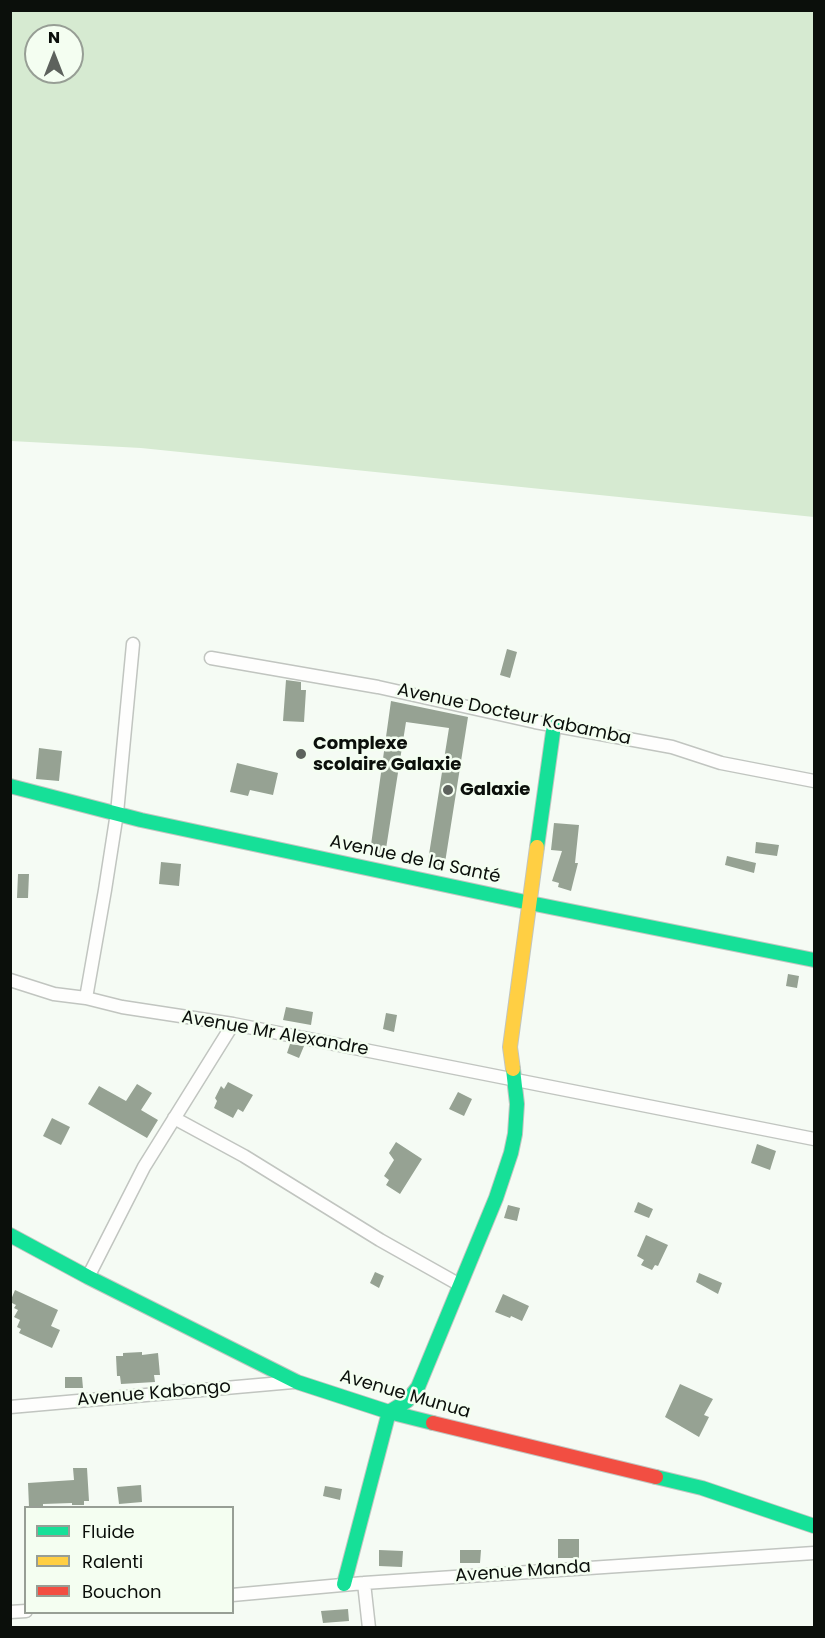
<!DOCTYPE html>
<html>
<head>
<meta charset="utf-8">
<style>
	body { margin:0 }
	#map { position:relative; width:825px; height:1638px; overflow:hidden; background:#f5fbf4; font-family:Poppins,sans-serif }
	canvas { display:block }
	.frame { position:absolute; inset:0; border:12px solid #0b0f0b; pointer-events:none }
	.legend { position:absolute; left:24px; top:1506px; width:210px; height:108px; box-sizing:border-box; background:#f4fef1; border:2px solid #979e95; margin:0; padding:8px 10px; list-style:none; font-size:18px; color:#0b0f0b }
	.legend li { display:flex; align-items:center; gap:12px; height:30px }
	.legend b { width:30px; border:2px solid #979e95 }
	.north { position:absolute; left:24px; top:24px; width:60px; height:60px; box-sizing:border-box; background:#f4fef1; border:2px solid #979e95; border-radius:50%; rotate:0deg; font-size:16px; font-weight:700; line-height:24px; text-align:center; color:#0b0f0b }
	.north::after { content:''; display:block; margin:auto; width:21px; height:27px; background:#5d625d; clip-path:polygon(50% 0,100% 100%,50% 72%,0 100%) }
</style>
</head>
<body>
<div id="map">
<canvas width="825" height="1638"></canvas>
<div class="frame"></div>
<ul class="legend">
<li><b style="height:8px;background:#16e098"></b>Fluide</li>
<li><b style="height:8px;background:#ffcf43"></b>Ralenti</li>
<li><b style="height:8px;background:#f24e42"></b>Bouchon</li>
</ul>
<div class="north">N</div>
</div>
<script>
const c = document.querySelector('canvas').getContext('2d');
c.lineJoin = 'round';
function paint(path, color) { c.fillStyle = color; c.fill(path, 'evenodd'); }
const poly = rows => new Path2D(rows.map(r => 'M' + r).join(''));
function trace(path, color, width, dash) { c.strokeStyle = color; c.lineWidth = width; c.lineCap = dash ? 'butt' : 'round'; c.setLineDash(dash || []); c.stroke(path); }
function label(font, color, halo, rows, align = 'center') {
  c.font = font + ' Poppins,sans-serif'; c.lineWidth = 5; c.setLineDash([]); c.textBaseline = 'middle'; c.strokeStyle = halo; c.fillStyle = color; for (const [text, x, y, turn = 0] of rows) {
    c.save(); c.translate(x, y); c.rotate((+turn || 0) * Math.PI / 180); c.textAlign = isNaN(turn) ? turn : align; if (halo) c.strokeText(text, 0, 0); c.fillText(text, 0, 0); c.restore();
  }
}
const green = poly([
	[10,11,814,11,814,517,141,448,11,441],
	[36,36,72,36,72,72,36,72]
]);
const building = poly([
	[507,649,517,652,510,678,500,675],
	[286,680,301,682,301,690,306,690,304,722,283,721],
	[391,701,468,717,444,869,427,867,449,728,406,722,385,855,370,852],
	[39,748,62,751,59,781,36,779],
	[237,763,278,773,273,795,250,790,248,796,230,792],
	[554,823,579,825,575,863,578,863,571,891,558,887,559,883,552,881,562,851,551,850],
	[756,842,779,845,777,856,755,853],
	[727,856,756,863,754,873,725,865],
	[161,862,181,864,179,886,159,884],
	[18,874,29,874,28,898,17,898],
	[788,974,799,976,797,988,786,986],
	[286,1007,313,1012,311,1025,283,1020],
	[386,1013,397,1015,394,1032,383,1029],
	[290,1044,304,1046,299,1058,287,1053],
	[228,1082,253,1095,243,1112,238,1109,233,1118,214,1108,217,1101,215,1098,221,1086,224,1089],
	[137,1084,152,1093,141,1110,158,1120,147,1138,88,1104,99,1086,126,1101],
	[458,1092,472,1099,464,1116,449,1109],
	[52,1118,70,1127,61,1145,43,1136],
	[396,1142,422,1159,400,1194,386,1185,389,1180,384,1176,394,1160,389,1153],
	[757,1144,776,1151,770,1170,751,1163],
	[638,1202,653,1209,649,1218,634,1212],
	[508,1205,520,1208,517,1221,504,1218],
	[646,1235,668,1245,658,1266,655,1265,652,1270,641,1265,644,1260,637,1256],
	[375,1272,384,1276,379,1288,370,1283],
	[699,1273,722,1283,718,1294,696,1282],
	[15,1290,58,1310,51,1326,60,1330,52,1348,19,1333,21,1329,17,1327,20,1320,14,1317,18,1310,14,1308,16,1305,10,1302],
	[503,1294,529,1306,522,1321,511,1316,510,1318,495,1312],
	[142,1352,142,1355,158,1353,160,1375,154,1375,155,1382,121,1384,120,1376,117,1376,116,1356,123,1356,123,1353],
	[65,1377,82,1377,83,1388,65,1388],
	[680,1384,713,1399,704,1415,709,1417,699,1437,665,1417],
	[73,1468,87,1468,89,1501,84,1501,84,1505,72,1505,72,1503,43,1504,43,1506,29,1507,28,1483,74,1480],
	[141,1485,142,1502,119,1504,117,1487],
	[325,1486,342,1489,340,1500,323,1496],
	[558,1539,579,1539,579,1558,558,1558],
	[379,1550,403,1551,402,1567,379,1566],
	[460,1550,481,1550,480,1563,460,1563],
	[348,1609,349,1621,323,1623,321,1611]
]);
const street = poly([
	[211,658,378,687,535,722,672,747,721,763,814,781],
	[10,980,54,994,86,998,122,1007,233,1024,814,1139],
	[86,998,105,890,117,813,133,644],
	[174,1118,244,1156,380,1240,460,1285],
	[88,1277,144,1167,233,1024],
	[10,1407,293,1382],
	[364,1583,369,1628],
	[232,1595,364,1583,814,1553],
	[10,1612,26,1611]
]);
const fast = poly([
	[10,786,141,820,530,903,814,960],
	[537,847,554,725],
	[10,1235,88,1277,297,1382,389,1412,433,1423],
	[656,1477,702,1488,814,1526],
	[344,1584,389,1412,407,1401,418,1387,496,1198,511,1153,515,1134,517,1104,513,1069]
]);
const slow = poly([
	[513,1069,510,1047,537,847]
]);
const jam = poly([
	[433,1423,656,1477]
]);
const markers = [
	[301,754,6,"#5d625d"],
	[448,790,6,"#5d625d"]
];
const streetNames = [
	["Avenue Docteur Kabamba",514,715,12],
	["Avenue de la Santé",415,860,12],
	["Avenue Mr Alexandre",275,1034,10],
	["Avenue Kabongo",154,1394,-5],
	["Avenue Munua",405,1395,16],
	["Avenue Manda",523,1572,-4]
];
const poiNames = [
	["Complexe",313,744],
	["scolaire Galaxie",313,765],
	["Galaxie",460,790]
];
paint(green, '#d6ead1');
paint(building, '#96a293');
trace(street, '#c1c5c0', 15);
trace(fast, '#c1c5c0', 16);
trace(slow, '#c1c5c0', 16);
trace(jam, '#c1c5c0', 16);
trace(street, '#fefefd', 12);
trace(fast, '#16e098', 14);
trace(slow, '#ffcf43', 14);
trace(jam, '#f24e42', 14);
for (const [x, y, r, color] of markers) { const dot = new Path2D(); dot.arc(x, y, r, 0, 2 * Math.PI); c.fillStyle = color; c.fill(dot); trace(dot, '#f4fef1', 2); }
label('18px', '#0b0f0b', '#f4fef1', streetNames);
label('bold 18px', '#0b0f0b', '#f4fef1', poiNames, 'left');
</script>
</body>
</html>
